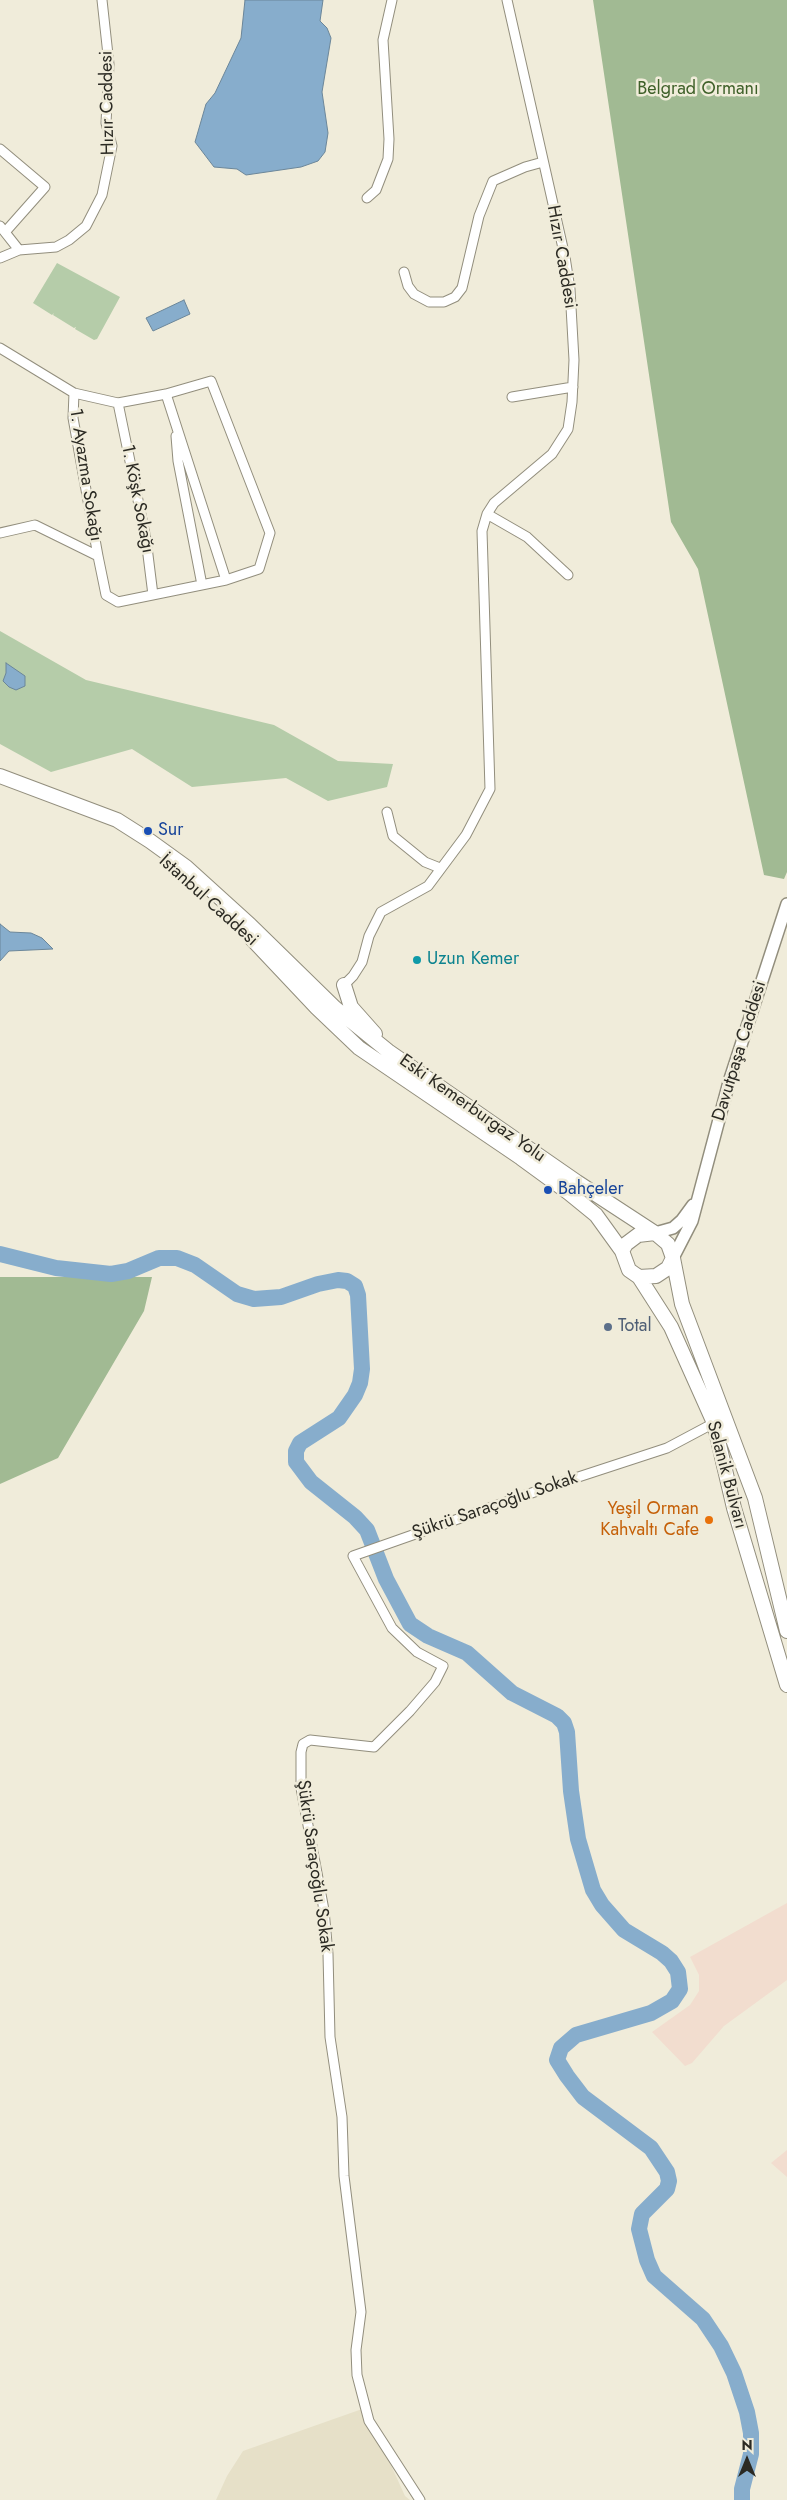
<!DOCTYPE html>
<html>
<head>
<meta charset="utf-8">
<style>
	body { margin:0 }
	#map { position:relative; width:787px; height:2500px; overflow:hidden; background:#f0ecda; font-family:Jost,sans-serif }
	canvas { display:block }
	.north { position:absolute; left:722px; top:2435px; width:50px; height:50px; -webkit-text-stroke:4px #f0ecda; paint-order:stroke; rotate:0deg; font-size:14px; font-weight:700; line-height:20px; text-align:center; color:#2b2a23 }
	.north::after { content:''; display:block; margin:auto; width:18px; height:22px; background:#2b2a23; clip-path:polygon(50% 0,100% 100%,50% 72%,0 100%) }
</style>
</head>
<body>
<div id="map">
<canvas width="787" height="2500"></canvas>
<div class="north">N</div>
</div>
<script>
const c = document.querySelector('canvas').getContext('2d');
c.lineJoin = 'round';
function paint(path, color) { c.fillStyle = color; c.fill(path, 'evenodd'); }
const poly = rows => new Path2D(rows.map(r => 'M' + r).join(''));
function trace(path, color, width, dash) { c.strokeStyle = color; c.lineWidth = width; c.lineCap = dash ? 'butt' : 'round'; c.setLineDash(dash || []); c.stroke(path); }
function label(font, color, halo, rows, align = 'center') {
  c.font = font + ' Jost,sans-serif'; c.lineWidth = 5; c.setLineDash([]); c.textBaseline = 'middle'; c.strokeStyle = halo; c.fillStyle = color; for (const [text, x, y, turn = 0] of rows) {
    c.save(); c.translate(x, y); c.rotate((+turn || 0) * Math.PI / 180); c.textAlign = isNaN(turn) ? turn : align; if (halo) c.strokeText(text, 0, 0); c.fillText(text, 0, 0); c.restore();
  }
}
const built = poly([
	[365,2408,405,2496,410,2500,216,2500,227,2476,243,2451]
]);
const industrial = poly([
	[787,1903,787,1980,724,2026,692,2063,685,2066,652,2032,690,2005,699,1991,699,1975,690,1957],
	[787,2150,787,2177,771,2163]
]);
const green = poly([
	[57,263,120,297,97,339,94,340,75,329,76,327,74,328,53,315,54,313,52,315,33,303],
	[0,631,86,680,274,725,338,761,393,764,387,787,328,801,286,778,192,787,132,749,51,772,0,744]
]);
const forest = poly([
	[593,0,787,0,787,872,784,879,764,875,698,569,671,522],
	[0,1277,152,1277,144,1311,58,1458,0,1484]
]);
const water = poly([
	[245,0,323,0,320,21,327,28,331,38,322,92,328,133,325,152,318,161,301,167,246,175,237,169,214,167,195,142,206,104,215,93,241,38,245,0],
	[184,300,190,314,153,331,146,318,184,300],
	[6,663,25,676,25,686,16,690,9,687,3,681,6,673,6,663],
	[0,924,10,932,31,933,42,938,53,949,9,951,0,961,0,924]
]);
const river = poly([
	[0,1254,56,1268,111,1274,128,1271,159,1258,177,1258,195,1265,237,1294,254,1299,281,1297,318,1284,338,1280,347,1281,355,1286,358,1295,362,1369,360,1383,355,1395,339,1418,300,1443,296,1451,296,1462,311,1482,355,1517,367,1530,386,1579,410,1624,428,1636,467,1653,512,1693,557,1716,564,1723,567,1732,571,1791,578,1839,593,1890,602,1905,624,1930,662,1953,671,1961,678,1972,680,1989,672,2001,651,2013,576,2035,561,2048,557,2060,567,2076,583,2097,651,2148,667,2172,669,2181,667,2189,642,2214,639,2229,647,2260,654,2276,703,2319,721,2346,734,2373,747,2412,751,2433,751,2454,742,2489,742,2500]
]);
const minor = poly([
	[0,149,45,187,6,231],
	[367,198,376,190,388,159,389,139,383,40,392,0],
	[0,226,19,250],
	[0,258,19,250,56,247,69,240,86,226,102,195,112,146,106,123,109,64,102,0],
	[404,272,408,286,414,294,429,302,444,302,455,297,462,288,479,216,493,181,525,167,543,162],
	[0,348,74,393,118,403,166,394,211,381,270,533,259,569,226,580,118,602,106,595,98,556,35,525,0,533],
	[74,393,73,418,98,556],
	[166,394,226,580],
	[512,397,573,387],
	[118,403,146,539,153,595],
	[176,436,178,461,202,585],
	[487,514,527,537,568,575],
	[387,812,393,836,425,862,440,868],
	[344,985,353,976,362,962,369,936,381,912,428,886,466,835,490,789,482,531,487,514,494,503,552,454,568,429,572,402,574,360,570,289,565,257,507,0],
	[420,2500,369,2421,357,2375,356,2350,361,2312,344,2176,342,2117,330,2037,328,1954,324,1910,301,1788,301,1752,303,1744,310,1740,374,1747,410,1711,435,1682,443,1666,417,1652,392,1628,353,1556,560,1483,667,1448,714,1423]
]);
const tertiary = poly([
	[655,1233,673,1228,682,1220,693,1205],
	[673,1258,692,1221,729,1082,787,904]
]);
const primary = poly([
	[0,776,117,820,150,841,186,867,250,925,335,1008,388,1051,577,1182,655,1233,668,1244,673,1258,682,1304,755,1498,787,1631],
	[251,938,317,1008,359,1048,521,1158,569,1193,596,1215,622,1251],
	[344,985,351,1007,375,1034],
	[655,1233,638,1235,626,1244,622,1251,629,1270,639,1277,656,1276,668,1268,673,1258],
	[639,1277,671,1327,714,1423,734,1508,787,1685]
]);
const markers = [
	[148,831,5,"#1a4fb4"],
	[417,960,5,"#0f9aa8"],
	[548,1190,5,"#1a4fb4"],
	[608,1327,5,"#5c6f8a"],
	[709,1520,5,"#e8710a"]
];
const parkNames = [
	["Belgrad Ormanı",698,90]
];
const streetNames = [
	["Hızır Caddesi",108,103,-91],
	["Hızır Caddesi",561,257,80],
	["1. Ayazma Sokağı",85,475,81],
	["1. Köşk Sokağı",137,499,79],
	["İstanbul Caddesi",208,901,42],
	["Davutpaşa Caddesi",740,1051,-73],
	["Eski Kemerburgaz Yolu",472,1109,35],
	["Selanik Bulvarı",726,1475,75],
	["Şükrü Saraçoğlu Sokak",495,1506,-19],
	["Şükrü Saraçoğlu Sokak",314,1866,82]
];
const transitNames = [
	["Sur",158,831],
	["Bahçeler",558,1190]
];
const cultureNames = [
	["Uzun Kemer",427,960]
];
const serviceNames = [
	["Total",618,1327]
];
const foodNames = [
	["Yeşil Orman",699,1510],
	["Kahvaltı Cafe",699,1531]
];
paint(built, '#e6e0c8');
paint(industrial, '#f2ddcf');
paint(green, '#b5cca9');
paint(forest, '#a1ba93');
paint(water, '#87adcc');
trace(water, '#6b8699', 1);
trace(river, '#87adcc', 16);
trace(minor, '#928e7d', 11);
trace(tertiary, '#928e7d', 14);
trace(primary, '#928e7d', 16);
trace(minor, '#fff', 9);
trace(tertiary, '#fff', 11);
trace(primary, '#fff', 14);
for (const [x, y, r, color] of markers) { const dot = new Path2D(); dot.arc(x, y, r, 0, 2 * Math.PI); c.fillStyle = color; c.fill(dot); trace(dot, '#f0ecda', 2); }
label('18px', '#3e6029', '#f0ecda', parkNames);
label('18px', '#2b2a23', '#f0ecda', streetNames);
label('18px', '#164399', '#f0ecda', transitNames, 'left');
label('18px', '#0d838f', '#f0ecda', cultureNames, 'left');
label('18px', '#4e5e75', '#f0ecda', serviceNames, 'left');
label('18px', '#c56008', '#f0ecda', foodNames, 'right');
</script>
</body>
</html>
